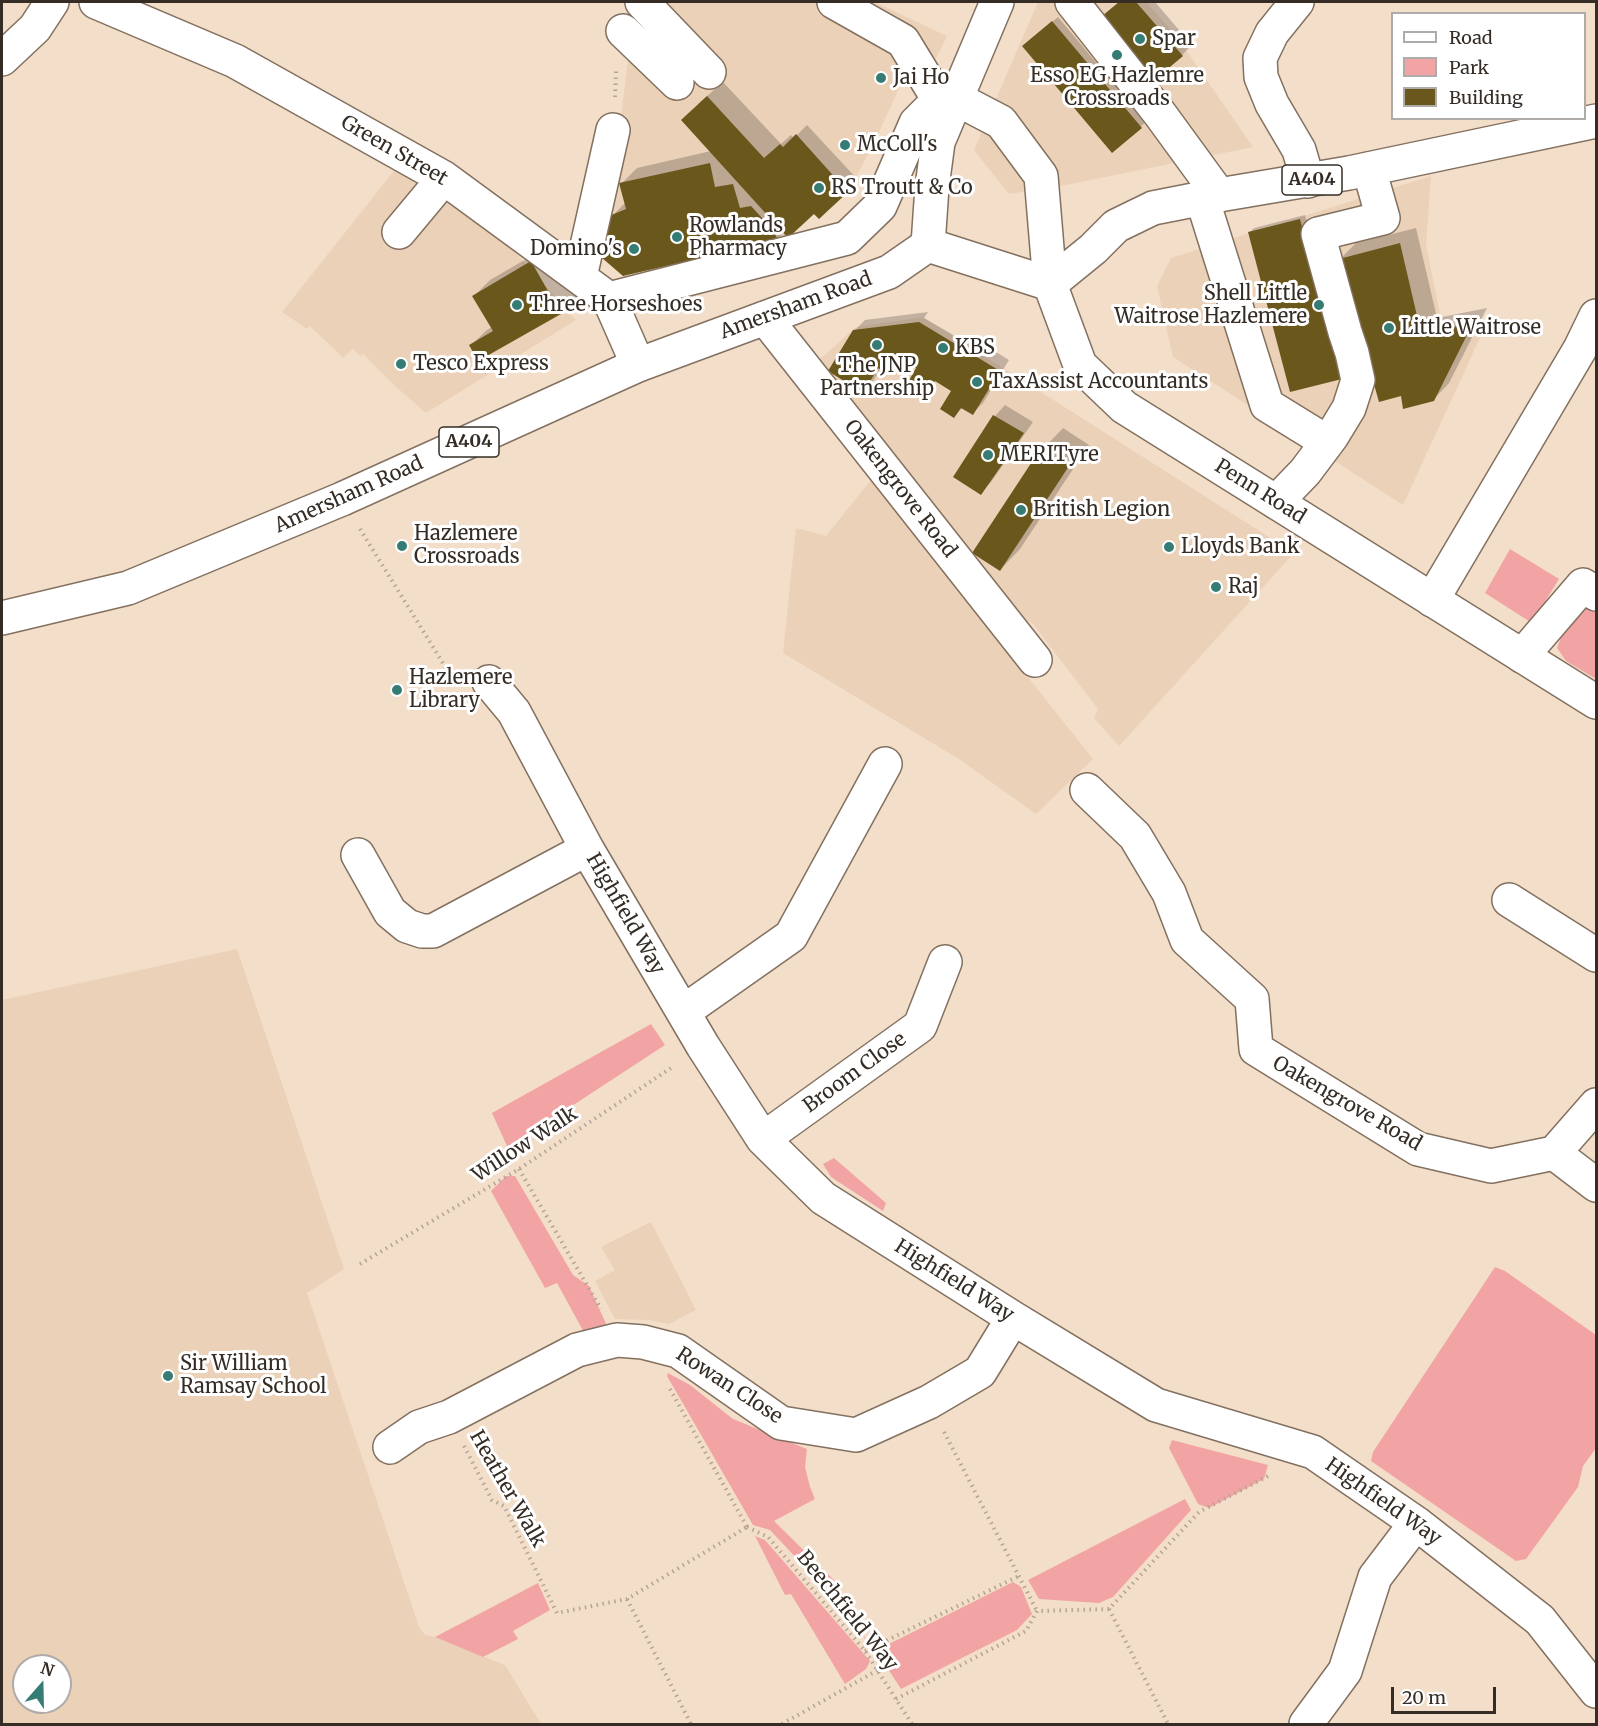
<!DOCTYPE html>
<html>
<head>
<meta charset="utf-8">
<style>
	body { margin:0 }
	#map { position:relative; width:1598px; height:1726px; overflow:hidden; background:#f3deca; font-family:Merriweather,serif }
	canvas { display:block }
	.frame { position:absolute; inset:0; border:3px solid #352d25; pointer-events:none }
	.legend { position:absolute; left:1391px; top:12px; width:195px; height:108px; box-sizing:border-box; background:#fff; border:2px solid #aeaba8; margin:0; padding:8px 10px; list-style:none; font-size:18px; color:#352d25 }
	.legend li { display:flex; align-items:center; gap:12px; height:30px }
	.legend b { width:30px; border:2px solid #aeaba8 }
	.north { position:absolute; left:12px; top:1654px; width:60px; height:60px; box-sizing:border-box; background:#fff; border:2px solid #aeaba8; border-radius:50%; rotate:20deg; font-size:16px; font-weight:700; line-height:24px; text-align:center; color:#352d25 }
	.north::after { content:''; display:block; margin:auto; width:21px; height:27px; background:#357c75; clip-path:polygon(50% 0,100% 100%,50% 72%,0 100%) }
	.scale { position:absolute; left:1391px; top:1687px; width:105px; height:27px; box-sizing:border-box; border:3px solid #352d25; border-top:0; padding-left:8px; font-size:18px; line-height:21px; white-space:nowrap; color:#352d25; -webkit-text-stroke:4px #fff; paint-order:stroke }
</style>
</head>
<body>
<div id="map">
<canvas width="1598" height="1726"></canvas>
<div class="frame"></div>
<ul class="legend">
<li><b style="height:8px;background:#fff"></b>Road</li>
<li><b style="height:16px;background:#f2a4a5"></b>Park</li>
<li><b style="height:16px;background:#6a571c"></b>Building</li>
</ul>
<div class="north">N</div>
<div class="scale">20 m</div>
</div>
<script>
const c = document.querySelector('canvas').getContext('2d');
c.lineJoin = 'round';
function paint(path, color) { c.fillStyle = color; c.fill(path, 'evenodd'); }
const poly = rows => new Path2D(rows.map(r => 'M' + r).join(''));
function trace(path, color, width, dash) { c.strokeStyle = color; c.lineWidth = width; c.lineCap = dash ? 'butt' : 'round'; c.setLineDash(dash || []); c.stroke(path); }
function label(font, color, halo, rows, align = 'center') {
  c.font = font + ' Merriweather,serif'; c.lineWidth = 6; c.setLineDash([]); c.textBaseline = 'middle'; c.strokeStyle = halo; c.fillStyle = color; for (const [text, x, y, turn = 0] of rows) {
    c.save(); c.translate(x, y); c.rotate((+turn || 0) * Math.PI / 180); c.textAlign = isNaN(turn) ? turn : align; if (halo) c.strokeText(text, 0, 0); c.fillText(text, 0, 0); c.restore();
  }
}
const built = poly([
	[661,2,875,2,947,36,937,57,900,86,874,143,848,192,819,219,814,214,788,238,623,276,601,257,609,216,629,52],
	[1038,2,1146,2,1174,33,1253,147,1061,186,1009,194,974,150],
	[397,167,509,245,576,320,426,413,394,385,363,354,361,356,353,349,343,358,310,326,307,329,282,312],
	[1431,176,1426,245,1444,334,1485,327,1403,505,1173,357,1157,286,1171,258],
	[923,317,1294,553,1119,746,1094,718,1098,709,1033,624,997,602,820,359,856,327],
	[871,480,1093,759,1036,814,959,759,783,653,796,528,826,536],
	[237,949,344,1269,307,1293,419,1627,425,1635,435,1637,505,1665,541,1724,2,1724,2,1000],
	[24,1666,60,1666,60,1702,24,1702],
	[651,1222,696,1310,669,1324,649,1320,615,1319,595,1281,615,1270,601,1247]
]);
const green = poly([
	[1510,549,1559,579,1532,623,1485,593],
	[1596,605,1596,679,1566,661,1557,648,1564,629,1577,611],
	[651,1024,665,1045,526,1136,511,1155,492,1113],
	[834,1158,886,1203,883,1211,831,1177,823,1164],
	[506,1176,515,1176,573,1275,589,1286,607,1326,586,1336,557,1283,545,1288,491,1191],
	[1495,1267,1505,1271,1596,1335,1596,1448,1583,1466,1578,1487,1526,1559,1516,1561,1371,1461,1373,1452],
	[668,1373,690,1385,733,1419,807,1449,805,1467,810,1487,815,1499,774,1521,839,1585,866,1640,828,1592,770,1530,753,1525,667,1376],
	[1172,1440,1268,1465,1264,1479,1209,1508,1198,1504,1169,1448],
	[1185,1499,1191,1510,1113,1597,1099,1603,1039,1599,1028,1580],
	[755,1536,765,1540,870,1661,866,1669,845,1684,791,1594,785,1595],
	[1013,1582,1021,1587,1032,1614,1017,1630,901,1689,879,1655,887,1645],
	[538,1583,550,1610,513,1631,518,1639,483,1657,435,1637]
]);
const shadow = poly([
	[1119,2,1155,2,1192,45,1182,55,1109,11],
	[1058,17,1146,122,1112,151,1029,41],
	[723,82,781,144,791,135,794,138,807,125,858,180,819,216,815,211,785,232,777,239,611,217,626,202,621,184,637,168,711,151,698,104],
	[1305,215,1346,373,1249,233,1254,228],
	[1416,228,1437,318,1487,308,1449,383,1433,400,1402,394,1340,259,1356,243],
	[547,247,576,297,560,312,479,359,471,345,487,330,492,327,474,296,490,280],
	[928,312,924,318,981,351,986,346,1009,360,983,403,973,413,963,407,954,416,958,384,918,368,901,357,887,372,881,368,873,381,863,391,854,331,865,320],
	[1005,405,1033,422,991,482,981,493,955,476,995,416],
	[1063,428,1089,445,1020,549,1000,570,974,553,1043,449]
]);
const building = poly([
	[1119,2,1136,2,1183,56,1151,83,1096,21],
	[1052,21,1142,128,1112,153,1022,46],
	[707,96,764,158,780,144,783,147,796,134,848,192,819,219,814,214,788,238,681,120],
	[710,163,715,187,733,184,740,208,751,206,772,229,778,240,623,276,601,257,609,216,626,209,619,183],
	[1300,219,1342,379,1290,392,1248,232],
	[1400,243,1421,333,1473,323,1434,401,1403,409,1401,396,1379,402,1339,259],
	[531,261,561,314,478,361,469,345,493,331,472,296],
	[919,322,1000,371,973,415,961,408,954,418,940,409,951,391,935,381,926,396,907,384,916,368,898,357,888,374,878,368,863,393,828,371,853,330],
	[993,415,1024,433,981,495,953,477],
	[1041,448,1069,466,1000,571,972,553]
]);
const path = poly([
	[615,97,616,71],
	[360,529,454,681],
	[519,1169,601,1309],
	[360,1264,519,1169,674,1066],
	[670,1389,747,1527],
	[944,1432,1037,1611],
	[464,1446,492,1500,504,1506,557,1613,627,1599,747,1527],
	[747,1527,768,1537,865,1651,912,1724],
	[627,1599,691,1724],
	[1109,1609,1168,1724],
	[865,1651,1019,1576],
	[896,1699,1026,1631,1037,1611,1109,1609,1199,1512,1268,1476],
	[782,1724,878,1670]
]);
const minor = poly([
	[96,2,235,61,444,178,609,299,638,365],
	[642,2,709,72],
	[834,2,903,41,939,100],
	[1072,2,1160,114,1219,195],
	[1297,2,1272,33,1260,58,1261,77,1272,104,1299,150,1308,181],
	[623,31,677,83],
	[2,59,35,28,52,2],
	[1202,198,1267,405,1327,442],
	[399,232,444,178],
	[928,245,932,187,938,142,997,2],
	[580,277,613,130],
	[609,299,847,238,880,206,916,123,939,100,955,98,1001,122,1041,176,1050,284],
	[765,318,1035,660],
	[1276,502,1305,472,1332,436,1349,408,1358,380,1352,353,1345,332,1318,234,1383,218,1369,169],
	[1432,600,1580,349,1596,316],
	[1522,656,1583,585,1596,594],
	[489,682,514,712,587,849,703,1046,763,1139,823,1198,1013,1318,1156,1405,1313,1452,1416,1523,1540,1620,1596,1691],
	[1087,790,1135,836,1169,893,1187,940,1252,999,1256,1049,1418,1149,1491,1166,1554,1153,1596,1105],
	[358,855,390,912,407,926,422,931,433,931,587,849],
	[1509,900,1596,955],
	[683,1012,791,936,885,764],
	[763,1139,920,1026,945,962],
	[1554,1153,1596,1185],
	[390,1447,419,1427,449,1417,577,1350,617,1340,643,1342,678,1351,781,1423,856,1435,929,1402,980,1372,1013,1318],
	[1306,1724,1345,1671,1375,1577,1416,1523]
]);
const major = poly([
	[1050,284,1080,365,1124,407,1596,702],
	[1050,284,1093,249,1116,226,1153,208,1219,195,1349,173,1596,121],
	[2,618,128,588,342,499,638,365,889,272,928,245,1050,284]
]);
const markers = [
	[1140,39,6,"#357c75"],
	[1117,55,6,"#357c75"],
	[881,78,6,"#357c75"],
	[845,145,6,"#357c75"],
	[819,188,6,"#357c75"],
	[677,237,6,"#357c75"],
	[634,249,6,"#357c75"],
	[517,305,6,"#357c75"],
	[1319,305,6,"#357c75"],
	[1389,328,6,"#357c75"],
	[877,345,6,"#357c75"],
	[943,348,6,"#357c75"],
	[401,364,6,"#357c75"],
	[977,382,6,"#357c75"],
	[988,455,6,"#357c75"],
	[1021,510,6,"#357c75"],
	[402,546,6,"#357c75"],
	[1169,547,6,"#357c75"],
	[1216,587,6,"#357c75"],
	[397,690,6,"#357c75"],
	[168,1376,6,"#357c75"]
];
const shields = [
	[1312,180,60],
	[469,442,60]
];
const shieldNames = [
	["A404",1312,180],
	["A404",469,442]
];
const poiNames = [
	["Spar",1152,39],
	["Esso EG Hazlemre",1117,76,"center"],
	["Crossroads",1117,99,"center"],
	["Jai Ho",893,78],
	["McColl's",857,145],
	["RS Troutt & Co",831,188],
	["Rowlands",689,226],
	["Pharmacy",689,249],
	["Domino's",622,249,"right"],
	["Shell Little",1307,294,"right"],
	["Waitrose Hazlemere",1307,317,"right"],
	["Three Horseshoes",529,305],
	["Little Waitrose",1401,328],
	["KBS",955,348],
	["Tesco Express",413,364],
	["The JNP",877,366,"center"],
	["Partnership",877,389,"center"],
	["TaxAssist Accountants",989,382],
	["MERITyre",1000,455],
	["British Legion",1033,510],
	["Hazlemere",414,534],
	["Crossroads",414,557],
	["Lloyds Bank",1181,547],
	["Raj",1228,587],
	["Hazlemere",409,678],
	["Library",409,701],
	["Sir William",180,1364],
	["Ramsay School",180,1387]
];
const streetNames = [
	["Green Street",394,151,30],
	["Amersham Road",796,306,-20],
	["Oakengrove Road",900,489,52],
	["Penn Road",1260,492,32],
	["Amersham Road",349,495,-24],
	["Highfield Way",625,914,60],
	["Broom Close",855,1073,-36],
	["Oakengrove Road",1347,1104,30],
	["Willow Walk",525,1145,-33],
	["Highfield Way",954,1281,32],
	["Rowan Close",729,1386,33],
	["Heather Walk",507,1489,60],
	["Highfield Way",1383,1502,35],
	["Beechfield Way",847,1611,51]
];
paint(built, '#ebd1b7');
paint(green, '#f2a4a5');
paint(shadow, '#0003');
paint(building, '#6a571c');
trace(minor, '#83705f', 36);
trace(major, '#83705f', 36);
trace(path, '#b4a494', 4, [1.5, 4.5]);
trace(minor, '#fff', 33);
trace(major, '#fff', 33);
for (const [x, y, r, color] of markers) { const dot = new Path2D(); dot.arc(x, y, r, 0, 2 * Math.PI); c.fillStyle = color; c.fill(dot); trace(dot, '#fff', 2); }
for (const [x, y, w] of shields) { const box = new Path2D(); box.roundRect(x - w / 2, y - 15, w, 30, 4.5); c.fillStyle = '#fff'; c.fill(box); trace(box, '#352d25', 1.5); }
label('bold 18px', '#352d25', null, shieldNames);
label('20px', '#352d25', '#fff', poiNames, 'left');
label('20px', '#352d25', '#fff', streetNames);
</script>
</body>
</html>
